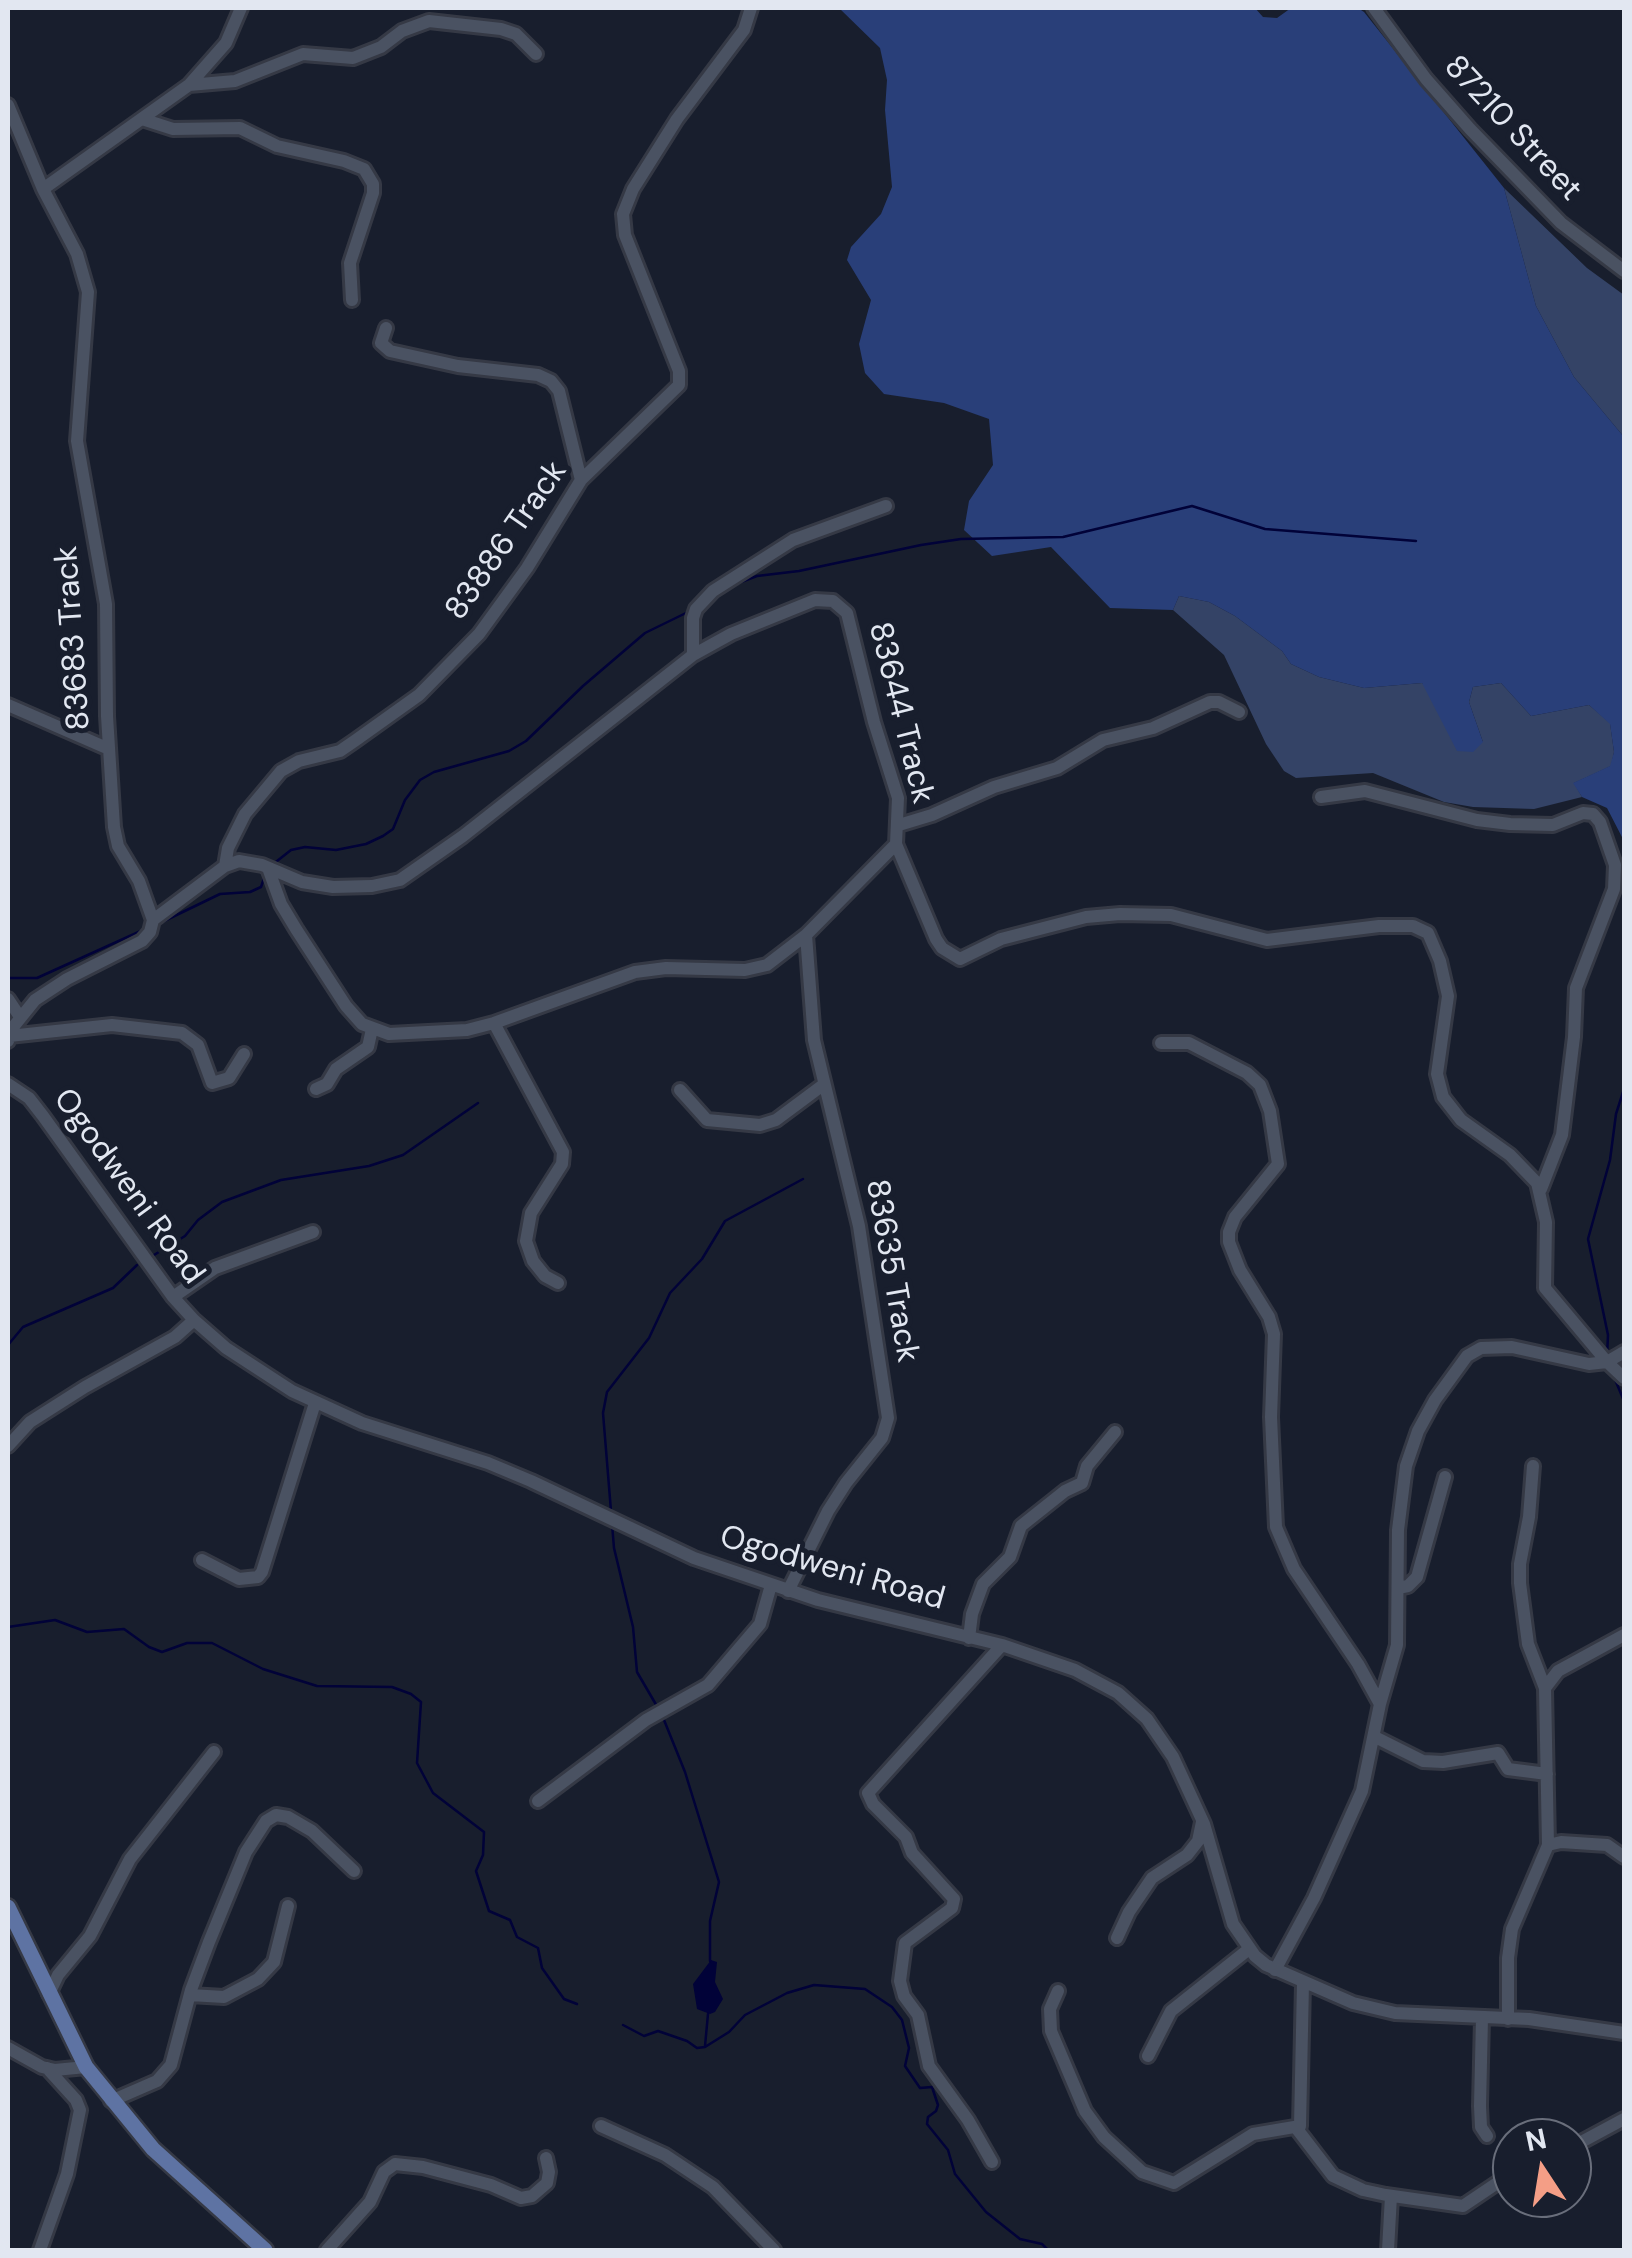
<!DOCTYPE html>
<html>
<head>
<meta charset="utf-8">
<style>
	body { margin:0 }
	#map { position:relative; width:1632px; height:2258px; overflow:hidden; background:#181e2d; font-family:"DM Sans",sans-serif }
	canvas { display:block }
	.frame { position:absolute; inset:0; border:10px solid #e2e7f1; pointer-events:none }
	.north { position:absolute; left:1492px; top:2118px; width:100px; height:100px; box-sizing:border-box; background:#181e2d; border:2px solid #696e7b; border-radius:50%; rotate:348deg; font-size:28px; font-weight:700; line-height:40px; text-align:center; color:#e2e7f1 }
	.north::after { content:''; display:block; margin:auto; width:35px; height:45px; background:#f49e86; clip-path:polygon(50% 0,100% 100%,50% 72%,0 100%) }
</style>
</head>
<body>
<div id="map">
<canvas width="1632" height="2258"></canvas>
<div class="frame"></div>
<div class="north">N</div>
</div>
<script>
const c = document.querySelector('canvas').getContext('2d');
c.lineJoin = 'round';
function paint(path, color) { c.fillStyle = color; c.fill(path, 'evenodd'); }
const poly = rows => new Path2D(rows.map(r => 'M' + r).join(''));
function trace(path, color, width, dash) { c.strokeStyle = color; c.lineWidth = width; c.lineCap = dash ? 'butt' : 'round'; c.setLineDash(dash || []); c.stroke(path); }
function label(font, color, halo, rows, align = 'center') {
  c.font = font + ' "DM Sans",sans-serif'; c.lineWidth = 10; c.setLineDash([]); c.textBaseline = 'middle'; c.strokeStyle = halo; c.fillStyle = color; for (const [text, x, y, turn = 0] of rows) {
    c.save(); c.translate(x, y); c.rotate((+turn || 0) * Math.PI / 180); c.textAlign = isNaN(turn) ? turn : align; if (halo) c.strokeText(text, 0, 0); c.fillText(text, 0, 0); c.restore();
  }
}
const green = poly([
	[1504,188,1587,268,1624,295,1624,437,1574,377,1536,306],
	[1179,596,1209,602,1235,616,1282,651,1291,664,1319,677,1364,688,1422,683,1483,742,1469,702,1473,687,1501,683,1531,716,1589,705,1610,723,1614,752,1611,766,1574,783,1582,797,1534,809,1473,807,1444,802,1373,773,1296,778,1284,771,1266,744,1224,655,1173,610]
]);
const forest = poly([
	[839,8,1255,8,1263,17,1277,18,1291,8,1358,8,1364,12,1504,188,1536,306,1574,377,1624,437,1624,841,1607,808,1582,797,1573,783,1610,766,1614,752,1610,724,1589,705,1531,716,1501,683,1473,687,1469,702,1483,742,1473,752,1457,751,1422,683,1364,688,1319,677,1291,664,1282,651,1235,616,1209,602,1179,596,1173,610,1110,608,1051,547,992,556,964,530,969,501,993,465,989,419,944,403,884,394,865,373,859,344,871,300,847,260,851,247,881,214,892,187,885,110,887,80,880,48]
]);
const water = poly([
	[711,1960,717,1962,715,1982,723,1999,715,2012,710,2014,697,2009,693,1984]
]);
const stream = poly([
	[714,598,741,582,757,576,799,571,921,545,961,539,1063,537,1192,506,1265,529,1416,541],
	[272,865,291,850,305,847,336,850,366,844,383,836,393,829,405,800,420,780,434,772,509,751,526,741,583,686,645,633,690,611],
	[160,923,220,894,250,892,261,887,265,875],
	[8,978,37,978,143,930],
	[154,1255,185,1236,198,1220,222,1202,281,1180,369,1166,403,1155,478,1103],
	[8,1353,8,1345,23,1327,113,1288,137,1265],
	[1607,1356,1608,1335,1588,1239,1610,1160,1616,1114,1624,1089],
	[1614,1377,1624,1401],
	[611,1511,603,1413,607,1392,649,1338,670,1293,702,1259,725,1221,803,1179],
	[612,1524,614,1548,633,1627,637,1672,658,1708],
	[8,1627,55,1620,87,1632,124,1629,149,1647,162,1652,187,1643,212,1643,263,1669,317,1686,392,1687,411,1694,421,1702,417,1763,433,1793,484,1832,483,1855,476,1871,489,1911,510,1920,517,1937,538,1948,542,1968,564,1999,577,2004],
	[662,1715,685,1772,719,1882,710,1921,710,1961],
	[623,2025,644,2036,658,2031,687,2041,697,2048,705,2047,729,2032,745,2015,787,1993,814,1985,865,1989,892,2007,902,2020,909,2048,905,2066,920,2088,932,2087,938,2105,936,2111,928,2117,927,2124,948,2150,955,2174,986,2212,1020,2239,1042,2244,1048,2250],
	[705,2046,708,2014]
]);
const minor = poly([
	[1374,8,1426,79,1470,129,1561,223,1624,271],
	[189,85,235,81,303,54,353,58,381,47,402,31,429,21,501,29,516,34,536,54],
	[8,105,43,189,77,254,88,292,77,441,106,604,107,716,114,827,118,846,139,881,153,920,150,932,142,941,67,979,35,1000,14,1026,8,1041],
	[142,119,173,129,240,128,277,146,344,161,364,169,373,184,373,193,350,263,352,300],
	[43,189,189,85,226,43,241,8],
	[386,328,381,343,390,351,458,366,538,375,551,381,559,391,581,480],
	[693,655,693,618,696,609,713,591,793,540,886,506],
	[8,705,109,749],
	[1321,797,1365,791,1477,820,1510,824,1553,825,1583,813,1593,814,1600,822,1615,865,1614,889,1576,988,1574,1037,1562,1135,1541,1189],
	[899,825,932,815,994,787,1057,768,1103,740,1153,728,1210,702,1219,702,1239,712],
	[896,844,936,939,942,948,960,959,1001,939,1086,917,1120,914,1171,915,1267,940,1379,926,1413,926,1428,933,1440,961,1448,996,1437,1074,1443,1097,1461,1120,1510,1155,1537,1183,1546,1222,1545,1288,1607,1362,1624,1378],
	[225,866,228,848,245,814,281,771,299,761,340,751,356,740,419,695,479,634,527,568,581,480,679,385,679,371,625,235,623,214,633,189,677,119,744,30,751,8],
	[153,920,225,866,239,861,262,865,302,882,333,887,372,886,400,880,463,836,693,655,731,634,815,600,833,601,847,613,874,722,898,798,896,844,806,935,767,965,745,970,666,968,635,972,494,1023,467,1030,389,1034,362,1024,346,1006,296,929,281,904,268,868],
	[8,999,20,1017],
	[494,1023,563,1152,562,1164,531,1213,526,1241,533,1261,545,1276,558,1283],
	[9,1036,112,1025,182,1033,198,1045,212,1083,229,1078,244,1054],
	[1161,1043,1189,1043,1247,1073,1260,1085,1270,1111,1278,1164,1235,1217,1229,1232,1229,1242,1240,1270,1269,1317,1274,1334,1271,1417,1276,1527,1294,1569,1358,1664,1380,1704],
	[8,1084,29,1098,43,1116,173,1297,194,1320,226,1348,292,1391,362,1423,488,1463,531,1481,694,1558,818,1600,1002,1645,1075,1670,1118,1693,1147,1719,1173,1757,1204,1824,1233,1924,1255,1956,1266,1965,1353,2003,1395,2013,1529,2019,1624,2033],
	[316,1089,327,1084,336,1069,368,1047,372,1029],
	[680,1090,707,1120,760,1125,776,1120,823,1085],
	[173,1297,215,1268,313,1232],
	[8,1446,30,1422,85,1387,175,1337,194,1320],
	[1533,1466,1529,1517,1520,1564,1520,1583,1528,1644,1545,1688],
	[202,1560,239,1579,258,1577,262,1572,315,1403],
	[1398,1588,1408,1586,1417,1577,1445,1477],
	[788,1591,828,1511,846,1483,882,1438,888,1418,859,1226,814,1040,806,935],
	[969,1638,972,1614,983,1584,1010,1557,1021,1526,1065,1491,1082,1483,1087,1466,1115,1432],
	[1375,1737,1423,1761,1443,1762,1498,1753,1508,1769,1547,1774],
	[538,1801,646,1720,708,1685,760,1624,771,1585],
	[1548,1845,1561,1842,1607,1845,1624,1857],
	[1117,1938,1129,1912,1152,1878,1187,1855,1198,1841,1202,1822],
	[1275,1970,1314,1898,1362,1791,1380,1704,1397,1645,1398,1530,1406,1466,1418,1431,1435,1400,1467,1356,1481,1348,1512,1347,1589,1364,1607,1362,1624,1352],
	[1058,1991,1050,2009,1051,2031,1085,2111,1104,2137,1142,2172,1174,2183,1253,2134,1300,2126,1303,1983],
	[49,1994,58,1975,90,1936,130,1859,214,1752],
	[190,1995,224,1997,258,1979,274,1962,288,1906],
	[1482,2018,1480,2106,1481,2127,1487,2136],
	[1508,2019,1508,1958,1512,1929,1548,1845,1545,1688,1558,1671,1624,1635],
	[8,2048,42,2067,55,2070,86,2067],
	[1148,2056,1171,2011,1249,1949],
	[111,2101,157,2081,171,2065,191,1990,209,1942,246,1852,266,1821,276,1815,288,1817,312,1831,354,1871],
	[601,2126,665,2155,713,2187,774,2250],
	[1297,2129,1333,2176,1363,2190,1386,2195,1463,2206,1512,2173],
	[1572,2147,1624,2119],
	[992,2162,968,2120,929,2066,918,2015,904,1996,900,1981,905,1943,952,1908,954,1899,912,1853,906,1837,873,1804,868,1793,1002,1645],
	[40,2250,67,2174,80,2110,76,2100,47,2068],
	[327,2250,370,2202,384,2172,395,2164,423,2167,491,2185,521,2198,532,2196,547,2183,549,2172,546,2158],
	[1388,2250,1391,2196]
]);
const major = poly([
	[8,1907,86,2067,153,2149,265,2250]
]);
const streetNames = [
	["87210 Street",1512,129,47],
	["83886 Track",507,541,-55],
	["83683 Track",74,638,-94],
	["83644 Track",900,713,76],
	["Ogodweni Road",128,1187,54],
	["83635 Track",891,1271,80],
	["Ogodweni Road",832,1569,16]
];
paint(green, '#344366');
paint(forest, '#293f79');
paint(water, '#010238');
trace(stream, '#010238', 2.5);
trace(minor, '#353945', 18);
trace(major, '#353945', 20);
trace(minor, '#4a5262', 12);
trace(major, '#5e73a3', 15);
label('32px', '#e2e7f1', '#181e2d', streetNames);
</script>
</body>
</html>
